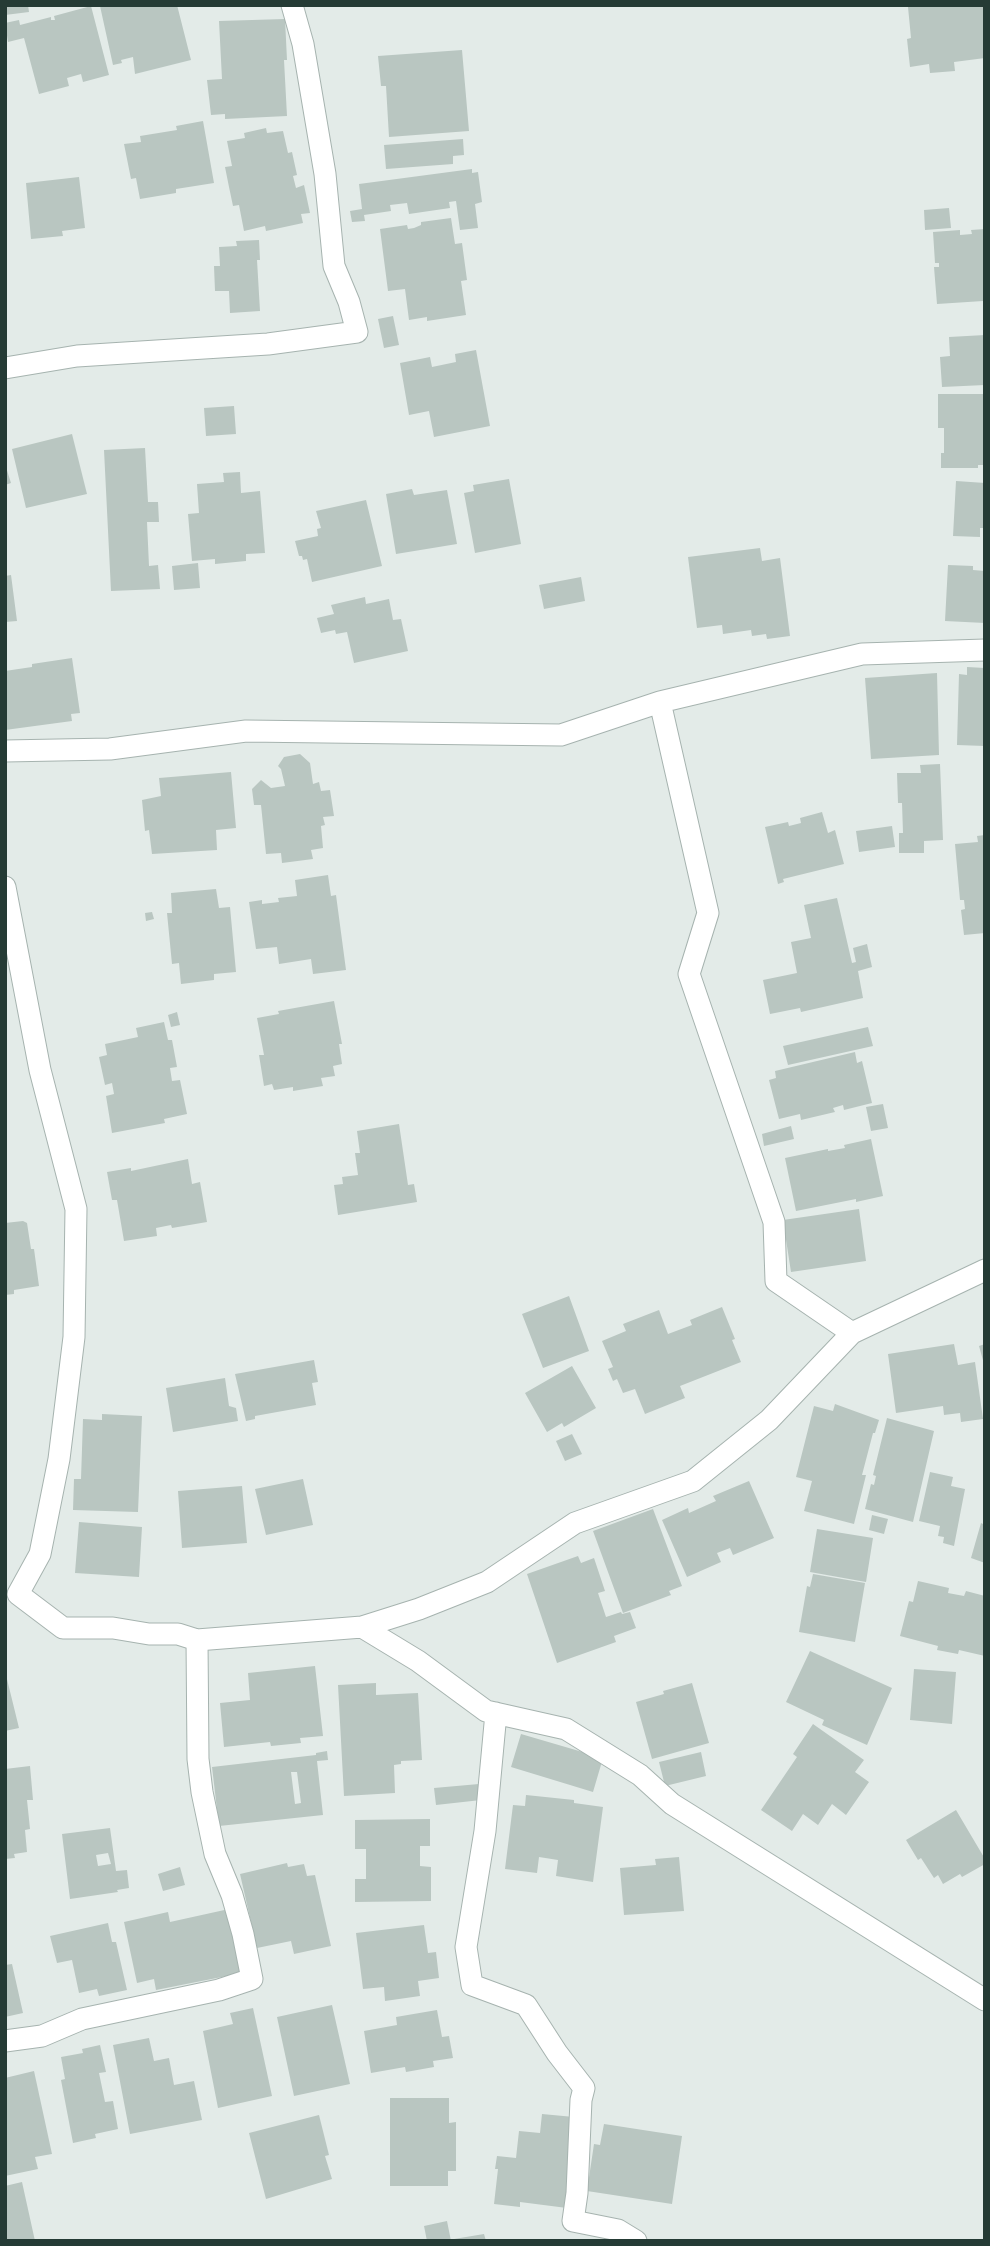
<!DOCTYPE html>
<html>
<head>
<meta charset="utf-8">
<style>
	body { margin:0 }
	#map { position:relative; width:990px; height:2246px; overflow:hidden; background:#e3ebe8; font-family:Commissioner,sans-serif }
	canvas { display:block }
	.frame { position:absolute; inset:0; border:7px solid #253b35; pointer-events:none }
</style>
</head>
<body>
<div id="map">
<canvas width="990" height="2246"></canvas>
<div class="frame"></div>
</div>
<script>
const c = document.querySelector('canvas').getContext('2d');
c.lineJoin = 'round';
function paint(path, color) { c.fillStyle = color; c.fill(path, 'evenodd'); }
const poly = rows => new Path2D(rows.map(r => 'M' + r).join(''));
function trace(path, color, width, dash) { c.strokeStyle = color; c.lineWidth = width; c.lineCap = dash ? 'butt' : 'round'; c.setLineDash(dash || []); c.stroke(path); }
const building = poly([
	[5,5,28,5,29,12,5,15],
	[177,5,191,60,135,74,133,57,121,60,122,63,113,65,100,6],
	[917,5,985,5,985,58,954,62,955,71,930,73,929,64,910,67,907,39,911,38,908,7],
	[91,6,109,75,83,82,81,74,67,78,69,86,39,94,24,38,8,42,5,23,19,20,20,25,51,17,51,20,55,20,54,16],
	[285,19,287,60,284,60,287,116,225,119,225,114,211,115,207,80,222,79,219,21],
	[462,50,469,131,389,137,386,86,381,86,378,56],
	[203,121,214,183,176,189,176,193,140,199,136,178,131,179,124,144,141,142,140,136,177,130,176,126],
	[266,128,267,133,283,131,288,153,292,152,297,175,293,176,296,188,304,185,310,213,301,214,303,223,266,231,265,226,244,231,239,205,233,206,229,187,225,167,232,166,227,141,245,138,244,133],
	[463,139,464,155,453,156,453,164,386,169,384,145],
	[472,169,472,173,478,172,482,202,475,204,478,228,460,230,456,201,449,202,450,208,409,214,407,203,390,205,391,211,364,215,365,221,352,222,350,211,362,209,359,184],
	[79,177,85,228,62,231,63,236,31,239,26,183],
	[949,208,951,228,925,230,924,210],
	[451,218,455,244,462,243,467,280,461,281,466,315,427,321,427,317,409,320,405,289,388,291,380,229,407,225,408,229,414,228,421,225,421,222],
	[985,229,983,301,937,304,934,267,939,267,939,263,935,263,933,232,960,230,960,235,972,234,971,230],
	[259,240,260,260,257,260,260,311,230,313,229,291,215,291,214,266,220,266,219,247,237,246,236,241],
	[393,316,399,345,384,348,378,319],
	[985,335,985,385,942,387,940,357,950,356,949,337],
	[476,350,490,426,434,437,429,411,409,415,400,363,430,357,432,367,456,362,455,354],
	[938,394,985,394,985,465,978,465,978,468,941,468,941,453,944,453,944,428,938,428],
	[234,406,236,434,206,436,204,408],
	[72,434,87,494,26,508,12,449],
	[145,448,148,502,158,502,159,522,147,522,149,566,158,565,160,589,111,591,104,450],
	[5,464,11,483,5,485],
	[240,472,241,493,260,491,265,553,246,554,246,561,215,564,215,559,192,561,188,514,199,513,197,484,224,482,223,473],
	[509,479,521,544,475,553,464,493,474,491,473,485],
	[956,481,985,483,985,528,980,528,980,537,953,536],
	[412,489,414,495,447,490,457,544,396,554,386,494],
	[366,500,382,566,312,582,307,559,303,560,302,556,299,556,295,541,318,536,317,529,321,528,316,511],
	[760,548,762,561,780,558,790,636,767,639,766,634,752,636,751,630,723,634,722,625,697,628,688,557],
	[198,563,200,588,174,590,172,566],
	[948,565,973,566,973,570,985,571,985,623,945,621],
	[11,575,17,621,5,622,5,576],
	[581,577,585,601,544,609,539,585],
	[365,597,366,604,389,599,393,620,401,619,408,651,354,663,347,632,336,634,335,630,321,633,317,618,334,614,331,605],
	[72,658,80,713,71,714,72,721,5,730,5,671,32,667,32,664],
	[967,667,985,668,985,746,957,745,959,674,967,675],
	[937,673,939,755,871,759,865,678],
	[300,754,310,763,313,784,319,782,321,791,330,790,334,816,323,817,325,825,321,826,323,848,311,850,313,859,282,863,281,853,266,854,261,805,254,805,252,789,261,780,271,788,285,786,281,769,278,766,284,757],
	[940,764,943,840,924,841,924,853,899,853,899,833,903,833,902,803,898,803,897,773,921,773,920,765],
	[231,772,236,828,216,830,217,850,152,854,149,830,145,831,142,800,161,796,159,778],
	[822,812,828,833,835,830,844,864,783,879,784,882,778,884,765,827,788,822,789,826,801,823,800,818],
	[892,826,895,847,859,852,856,831],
	[985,835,985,933,964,935,961,910,965,909,964,900,960,900,955,844,978,842,977,836],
	[328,875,331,896,336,895,346,970,313,974,311,959,279,964,277,947,256,949,249,902,262,900,262,904,279,902,278,898,297,896,295,880],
	[216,889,219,908,230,907,236,972,214,974,214,980,181,984,179,963,172,964,167,913,172,913,171,893],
	[837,898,852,963,856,962,853,948,867,944,872,967,858,971,863,998,801,1012,800,1008,770,1014,763,980,797,973,791,942,811,938,804,905],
	[152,912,154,919,146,921,145,913],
	[334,1001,342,1044,339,1044,342,1064,333,1066,335,1076,321,1078,323,1086,293,1091,293,1087,274,1090,272,1084,264,1086,259,1055,264,1055,257,1018,279,1014,278,1011],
	[177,1012,180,1025,171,1027,168,1015],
	[164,1022,168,1040,172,1040,177,1067,170,1068,172,1081,180,1080,187,1114,164,1119,165,1123,112,1133,106,1096,114,1094,112,1083,105,1085,99,1057,107,1055,105,1044,138,1037,136,1028],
	[868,1027,873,1046,788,1065,783,1046],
	[855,1052,857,1063,862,1061,872,1103,844,1110,843,1105,833,1108,835,1112,801,1120,800,1114,779,1119,769,1080,776,1078,775,1071],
	[883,1104,888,1128,871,1131,866,1107],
	[399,1124,408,1185,414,1184,417,1202,338,1215,334,1185,343,1184,342,1177,358,1175,355,1153,360,1153,357,1131],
	[791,1126,794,1139,764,1146,762,1134],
	[871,1139,883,1196,856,1202,856,1199,796,1211,785,1158,828,1149,828,1151,845,1148,844,1145],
	[188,1159,192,1184,200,1182,207,1222,172,1228,171,1225,156,1228,157,1236,124,1241,117,1200,112,1200,107,1172,131,1168,131,1171],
	[859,1209,866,1261,791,1272,783,1220],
	[23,1221,27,1223,31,1249,34,1249,39,1286,14,1290,14,1294,5,1295,5,1223],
	[569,1296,589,1351,543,1368,522,1314],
	[722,1307,735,1339,732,1340,741,1362,680,1386,685,1398,645,1414,635,1389,623,1393,617,1379,613,1381,608,1369,613,1367,602,1341,626,1331,623,1324,659,1310,668,1334,692,1325,690,1320],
	[954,1344,958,1365,975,1362,983,1419,961,1422,960,1413,944,1415,943,1406,896,1413,888,1354],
	[985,1344,985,1363,984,1364,979,1346],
	[314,1360,318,1382,312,1383,316,1405,255,1416,255,1419,246,1421,235,1374],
	[572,1366,596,1408,564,1427,562,1423,547,1432,525,1393],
	[225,1378,229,1406,236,1408,238,1421,173,1432,166,1388],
	[835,1404,879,1420,875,1433,873,1433,862,1475,866,1475,854,1524,804,1511,812,1481,796,1477,814,1406,833,1411],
	[102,1414,142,1416,138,1512,73,1510,74,1479,81,1479,83,1419,102,1420],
	[887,1418,934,1431,913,1522,865,1509,871,1484,874,1485,876,1476,873,1475],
	[572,1434,582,1454,565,1461,556,1441],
	[930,1472,953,1477,951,1486,965,1489,954,1546,943,1543,944,1537,938,1536,940,1526,919,1521],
	[303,1479,313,1525,266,1535,255,1489],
	[749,1481,774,1538,733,1555,730,1548,717,1553,721,1562,687,1577,662,1520,688,1508,689,1513,716,1501,713,1496],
	[242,1486,247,1543,182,1548,178,1491],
	[653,1509,682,1586,669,1591,671,1595,623,1613,593,1531],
	[872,1515,888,1519,884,1534,869,1530],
	[79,1522,142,1527,139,1577,75,1573],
	[981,1523,985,1525,985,1563,971,1558],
	[817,1529,873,1538,866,1582,810,1572],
	[578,1556,581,1563,594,1558,605,1591,598,1593,606,1617,621,1612,622,1614,630,1612,636,1628,614,1636,616,1642,557,1663,527,1574],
	[813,1574,865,1583,855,1642,799,1632,807,1586,810,1587],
	[918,1581,949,1588,948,1593,964,1596,966,1591,985,1596,985,1656,959,1650,958,1654,937,1650,938,1646,900,1636,909,1601,913,1602],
	[810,1651,892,1688,867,1745,822,1725,824,1720,786,1702],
	[315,1666,323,1736,300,1738,301,1743,271,1746,270,1742,224,1747,220,1703,250,1700,248,1673],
	[914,1669,956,1672,952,1724,910,1720],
	[6,1675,19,1728,5,1731,5,1676],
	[376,1683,376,1695,418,1693,422,1760,401,1761,401,1764,394,1765,395,1793,344,1796,338,1685],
	[692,1683,709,1743,652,1759,636,1702,664,1694,663,1691],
	[813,1724,864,1760,855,1772,869,1782,846,1815,832,1804,818,1825,803,1814,792,1831,761,1810,797,1757,793,1754],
	[521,1734,603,1758,593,1792,511,1767],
	[327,1751,328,1760,317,1761,323,1815,219,1826,212,1767,316,1755,316,1753],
	[291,1772,297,1772,301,1803,295,1804],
	[701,1752,706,1776,665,1786,659,1762],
	[30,1766,33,1800,27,1800,30,1829,25,1830,27,1852,14,1854,15,1858,5,1859,5,1769],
	[479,1784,481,1800,436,1805,434,1788],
	[526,1795,574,1800,574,1803,603,1807,593,1882,556,1876,558,1860,539,1857,537,1873,505,1869,513,1805,525,1806],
	[956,1810,985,1859,985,1864,962,1877,960,1874,943,1884,938,1875,934,1878,921,1858,918,1860,906,1840],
	[430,1819,430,1846,420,1846,420,1866,431,1867,431,1901,355,1902,355,1879,366,1879,366,1849,355,1849,355,1820],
	[110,1828,116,1871,127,1870,129,1888,117,1890,118,1892,70,1899,62,1834],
	[108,1853,111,1864,98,1866,96,1855],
	[679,1857,684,1911,624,1915,620,1868,656,1865,655,1859],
	[287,1863,288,1867,304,1864,307,1876,315,1875,331,1946,294,1954,291,1941,257,1948,240,1874],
	[180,1867,185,1885,163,1891,158,1874],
	[229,1909,242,1973,156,1990,154,1979,137,1983,124,1922,168,1912,170,1922],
	[108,1923,112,1942,116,1942,127,1990,99,1996,97,1989,79,1993,72,1960,57,1963,50,1936],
	[424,1925,428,1953,436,1952,439,1978,418,1981,420,1996,385,2001,384,1987,363,1989,356,1933],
	[12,1964,23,2013,5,2017,5,1965],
	[332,2005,350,2084,294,2096,277,2017],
	[253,2008,272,2096,218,2108,203,2031,233,2024,230,2013],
	[437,2010,442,2037,449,2036,453,2058,433,2061,434,2067,406,2072,405,2067,371,2073,364,2031,397,2025,396,2017],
	[149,2038,154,2061,169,2058,174,2085,194,2081,202,2120,130,2134,113,2045],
	[100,2045,106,2072,99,2073,105,2102,113,2101,118,2129,95,2134,96,2138,73,2143,61,2080,65,2079,61,2057,83,2053,82,2049],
	[34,2071,52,2154,35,2157,38,2169,5,2176,5,2078],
	[390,2098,449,2098,449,2123,456,2122,456,2171,448,2171,448,2186,390,2186],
	[542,2114,574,2117,567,2208,520,2202,520,2207,494,2204,498,2169,495,2169,497,2156,516,2158,519,2131,540,2133],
	[319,2115,329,2155,325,2156,332,2179,266,2199,249,2133],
	[604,2124,682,2136,672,2204,587,2191,594,2144,600,2145],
	[22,2182,35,2241,5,2241,5,2186],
	[447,2221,451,2241,427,2241,424,2226],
	[484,2234,486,2241,454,2241,454,2239]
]);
const minor = poly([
	[5,368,77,356,268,344,357,332,349,302,334,266,325,174,303,44,292,5],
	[660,702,708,913,689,974,774,1222,776,1281,852,1333],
	[5,751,110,749,246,731,561,735,660,702,862,654,985,650],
	[5,887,40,1070,76,1209,74,1337,59,1459,40,1554,18,1594,63,1628,113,1628,149,1634,178,1634,197,1640,362,1627,419,1609,487,1582,575,1523,693,1481,769,1420,852,1333,985,1270],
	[362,1627,418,1661,486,1711,566,1729,640,1775,672,1804,985,2000],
	[496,1713,485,1831,466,1947,472,1985,526,2005,557,2053,584,2088,581,2100,577,2193,573,2221,618,2230,636,2241],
	[5,2041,42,2036,82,2019,219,1990,252,1979,243,1934,232,1895,215,1854,202,1792,198,1759,197,1640]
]);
paint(building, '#b9c6c1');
trace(minor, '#a6b3af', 23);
trace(minor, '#fff', 21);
</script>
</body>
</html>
